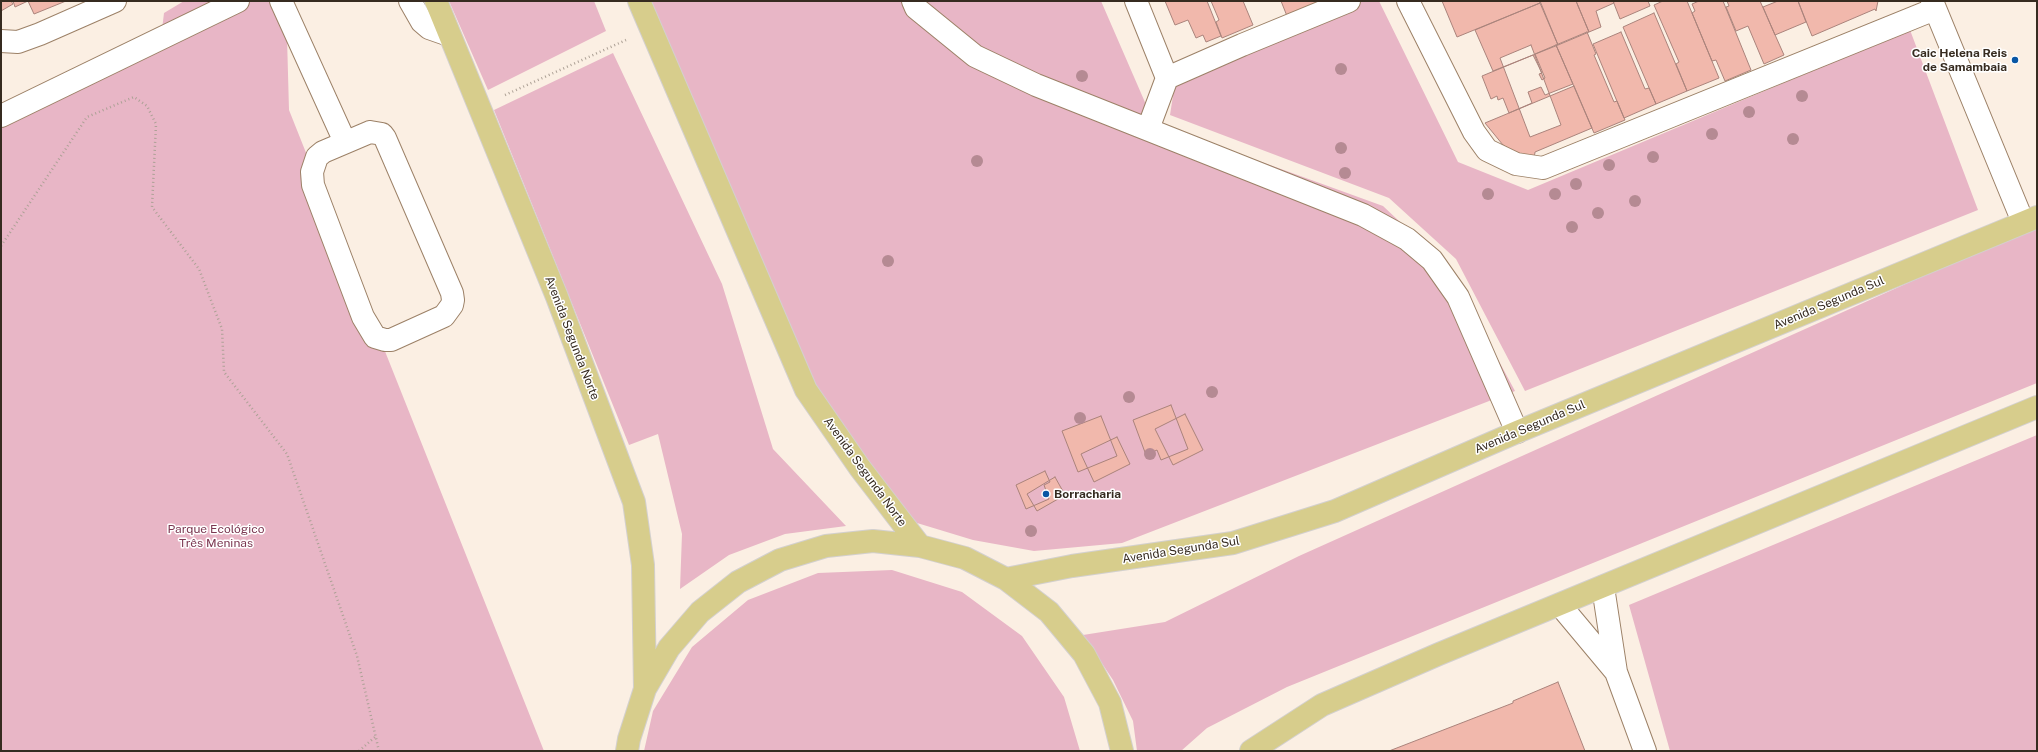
<!DOCTYPE html>
<html>
<head>
<meta charset="utf-8">
<style>
	body { margin:0 }
	#map { position:relative; width:2038px; height:752px; overflow:hidden; background:#fbefe3; font-family:"Public Sans",sans-serif }
	canvas { display:block }
	.frame { position:absolute; inset:0; border:2px solid #362b20; pointer-events:none }
</style>
</head>
<body>
<div id="map">
<canvas width="2038" height="752"></canvas>
<div class="frame"></div>
</div>
<script>
const c = document.querySelector('canvas').getContext('2d');
c.lineJoin = 'round';
function paint(path, color) { c.fillStyle = color; c.fill(path, 'evenodd'); }
const poly = rows => new Path2D(rows.map(r => 'M' + r).join(''));
function trace(path, color, width, dash) { c.strokeStyle = color; c.lineWidth = width; c.lineCap = dash ? 'butt' : 'round'; c.setLineDash(dash || []); c.stroke(path); }
function label(font, color, halo, rows, align = 'center') {
  c.font = font + ' "Public Sans",sans-serif'; c.lineWidth = 3; c.setLineDash([]); c.textBaseline = 'middle'; c.strokeStyle = halo; c.fillStyle = color; for (const [text, x, y, turn = 0] of rows) {
    c.save(); c.translate(x, y); c.rotate((+turn || 0) * Math.PI / 180); c.textAlign = isNaN(turn) ? turn : align; if (halo) c.strokeText(text, 0, 0); c.fillText(text, 0, 0); c.restore();
  }
}
const green = poly([
	[184,1,286,1,289,110,544,751,1,751,1,124,160,46,164,13],
	[449,1,594,1,606,31,488,90],
	[640,1,1101,1,1154,123,1383,206,1448,267,1515,391,1122,543,1034,551,973,540,917,523,797,378],
	[1359,1,1379,1,1458,162,1528,190,1910,30,1978,210,1525,391,1456,259,1389,198,1170,115,1177,70],
	[613,53,722,284,773,449,846,526,785,534,729,555,680,589,682,534,658,434,629,445,494,110],
	[2037,225,2037,383,1287,687,1207,728,1181,751,1137,751,1133,721,1113,680,1083,635,1165,622,1299,556],
	[2037,435,2037,751,1670,751,1629,605],
	[892,570,962,592,1022,636,1064,697,1080,751,644,751,653,711,692,647,748,600,818,573]
]);
const building = poly([
	[1,1,11,1,13,4,1,11,1,1],
	[13,1,28,1,15,7,13,1],
	[28,1,66,1,34,14,28,1],
	[1165,1,1207,1,1221,36,1206,42,1203,35,1196,38,1188,20,1175,25,1165,1],
	[1211,1,1243,1,1253,25,1222,38,1216,22,1219,20,1211,1],
	[1281,1,1318,1,1318,3,1287,16,1281,1],
	[1442,1,1540,1,1540,3,1457,37,1442,1],
	[1540,1,1576,1,1589,32,1558,45,1540,1],
	[1576,1,1613,1,1614,3,1596,11,1601,27,1589,32,1576,1],
	[1613,1,1648,1,1650,6,1620,19,1613,1],
	[1663,1,1687,1,1719,78,1687,91,1676,64,1679,62,1654,5,1663,1],
	[1699,1,1723,1,1751,70,1725,81,1716,60,1712,61,1692,13,1695,11,1692,4,1699,1],
	[1727,1,1760,1,1784,55,1764,64,1748,26,1736,31,1726,7,1729,6,1727,1],
	[1778,1,1798,1,1806,22,1775,35,1763,7,1778,1],
	[1798,1,1878,1,1876,11,1875,9,1812,36,1798,1],
	[1540,3,1558,45,1493,71,1475,30,1540,3],
	[1654,13,1687,91,1656,104,1623,27,1654,13],
	[1587,32,1596,54,1594,55,1614,102,1617,101,1625,120,1594,133,1556,45,1587,32],
	[1621,32,1645,89,1649,88,1656,104,1624,118,1593,44,1621,32],
	[1531,45,1561,125,1530,137,1500,58,1531,45],
	[1556,45,1573,84,1545,95,1541,87,1528,92,1532,103,1509,113,1503,98,1498,100,1497,96,1491,99,1482,76,1533,55,1542,73,1539,74,1542,80,1545,78,1535,54,1556,45],
	[1574,86,1592,128,1535,152,1534,159,1511,150,1503,145,1485,123,1574,86],
	[1171,405,1188,449,1161,460,1157,450,1146,455,1133,420,1171,405],
	[1185,414,1203,450,1173,465,1155,429,1185,414],
	[1101,416,1117,456,1078,472,1062,431,1101,416],
	[1117,437,1130,464,1094,482,1081,454,1117,437],
	[1045,471,1050,482,1044,485,1049,499,1026,509,1016,485,1045,471],
	[1055,477,1065,495,1037,511,1027,494,1055,477],
	[1558,682,1585,751,1389,751,1513,703,1513,701,1558,682]
]);
const path = poly([
	[505,95,626,40],
	[1,246,87,117,134,97,147,106,156,124,152,207,199,269,222,329,224,372,287,454,357,656,379,751],
	[359,751,375,737]
]);
const minor = poly([
	[281,1,345,142],
	[410,1,422,22,429,28,449,35],
	[913,1,916,8,975,56,1036,85,1363,215,1407,239,1432,260,1458,297,1517,432],
	[1136,1,1167,78,1242,45,1349,1],
	[1408,1,1474,132,1487,150,1516,164,1543,168,1935,9],
	[1932,1,2023,222],
	[1,41,18,42,40,34,115,1],
	[1,116,238,1],
	[1148,129,1167,78],
	[370,132,382,134,385,138,452,293,453,300,452,305,444,316,391,340,385,340,375,337,363,317,313,185,312,172,317,157,323,152,370,132],
	[1603,587,1616,672,1645,751],
	[1560,605,1616,672]
]);
const major = poly([
	[436,1,557,297,634,502,643,565,645,689],
	[639,1,806,390,860,468,920,546],
	[1006,579,1072,566,1233,543,1335,511,1517,432,2037,217],
	[627,751,629,739,645,689,669,648,700,612,738,582,780,560,826,546,873,541,920,546,965,558,1006,579,1049,612,1084,654,1110,703,1122,751],
	[1251,751,1322,705,1439,654,2037,407]
]);
const trees = [
	[1341,69],
	[1082,76],
	[1802,96],
	[1749,112],
	[1712,134],
	[1793,139],
	[1341,148],
	[1653,157],
	[977,161],
	[1609,165],
	[1345,173],
	[1576,184],
	[1488,194],
	[1555,194],
	[1635,201],
	[1598,213],
	[1572,227],
	[888,261],
	[1212,392],
	[1129,397],
	[1080,418],
	[1150,454],
	[1031,531]
];
const markers = [
	[2015,60,4,"#0856a4"],
	[1046,494,4,"#0856a4"]
];
const poiNames = [
	["Caic Helena Reis",2007,53],
	["de Samambaia",2007,67],
	["Borracharia",1054,494,"left"]
];
const streetNames = [
	["Avenida Segunda Sul",1829,303,-23],
	["Avenida Segunda Norte",572,338,69],
	["Avenida Segunda Sul",1530,427,-23],
	["Avenida Segunda Norte",865,472,54],
	["Avenida Segunda Sul",1181,550,-9]
];
const parkNames = [
	["Parque Ecológico",216,529],
	["Três Meninas",216,543]
];
paint(green, '#e8b6c6');
paint(building, '#f1b8ac');
trace(building, '#aa837b', 1);
trace(minor, '#9c8167', 24);
trace(major, '#d3d0ce', 24);
trace(path, '#ada196', 2.5, [1, 3]);
trace(minor, '#fff', 22);
trace(major, '#d7cd8c', 22);
c.fillStyle = '#b58a93';
for (const [x, y] of trees) { c.beginPath(); c.arc(x, y, 6, 0, 2 * Math.PI); c.fill(); }
for (const [x, y, r, color] of markers) { const dot = new Path2D(); dot.arc(x, y, r, 0, 2 * Math.PI); c.fillStyle = color; c.fill(dot); trace(dot, '#fff', 1.5); }
label('bold 12px', '#362b20', '#fff', poiNames, 'right');
label('12px', '#362b20', '#fff', streetNames);
label('12px', '#7b3751', '#fff', parkNames);
</script>
</body>
</html>
